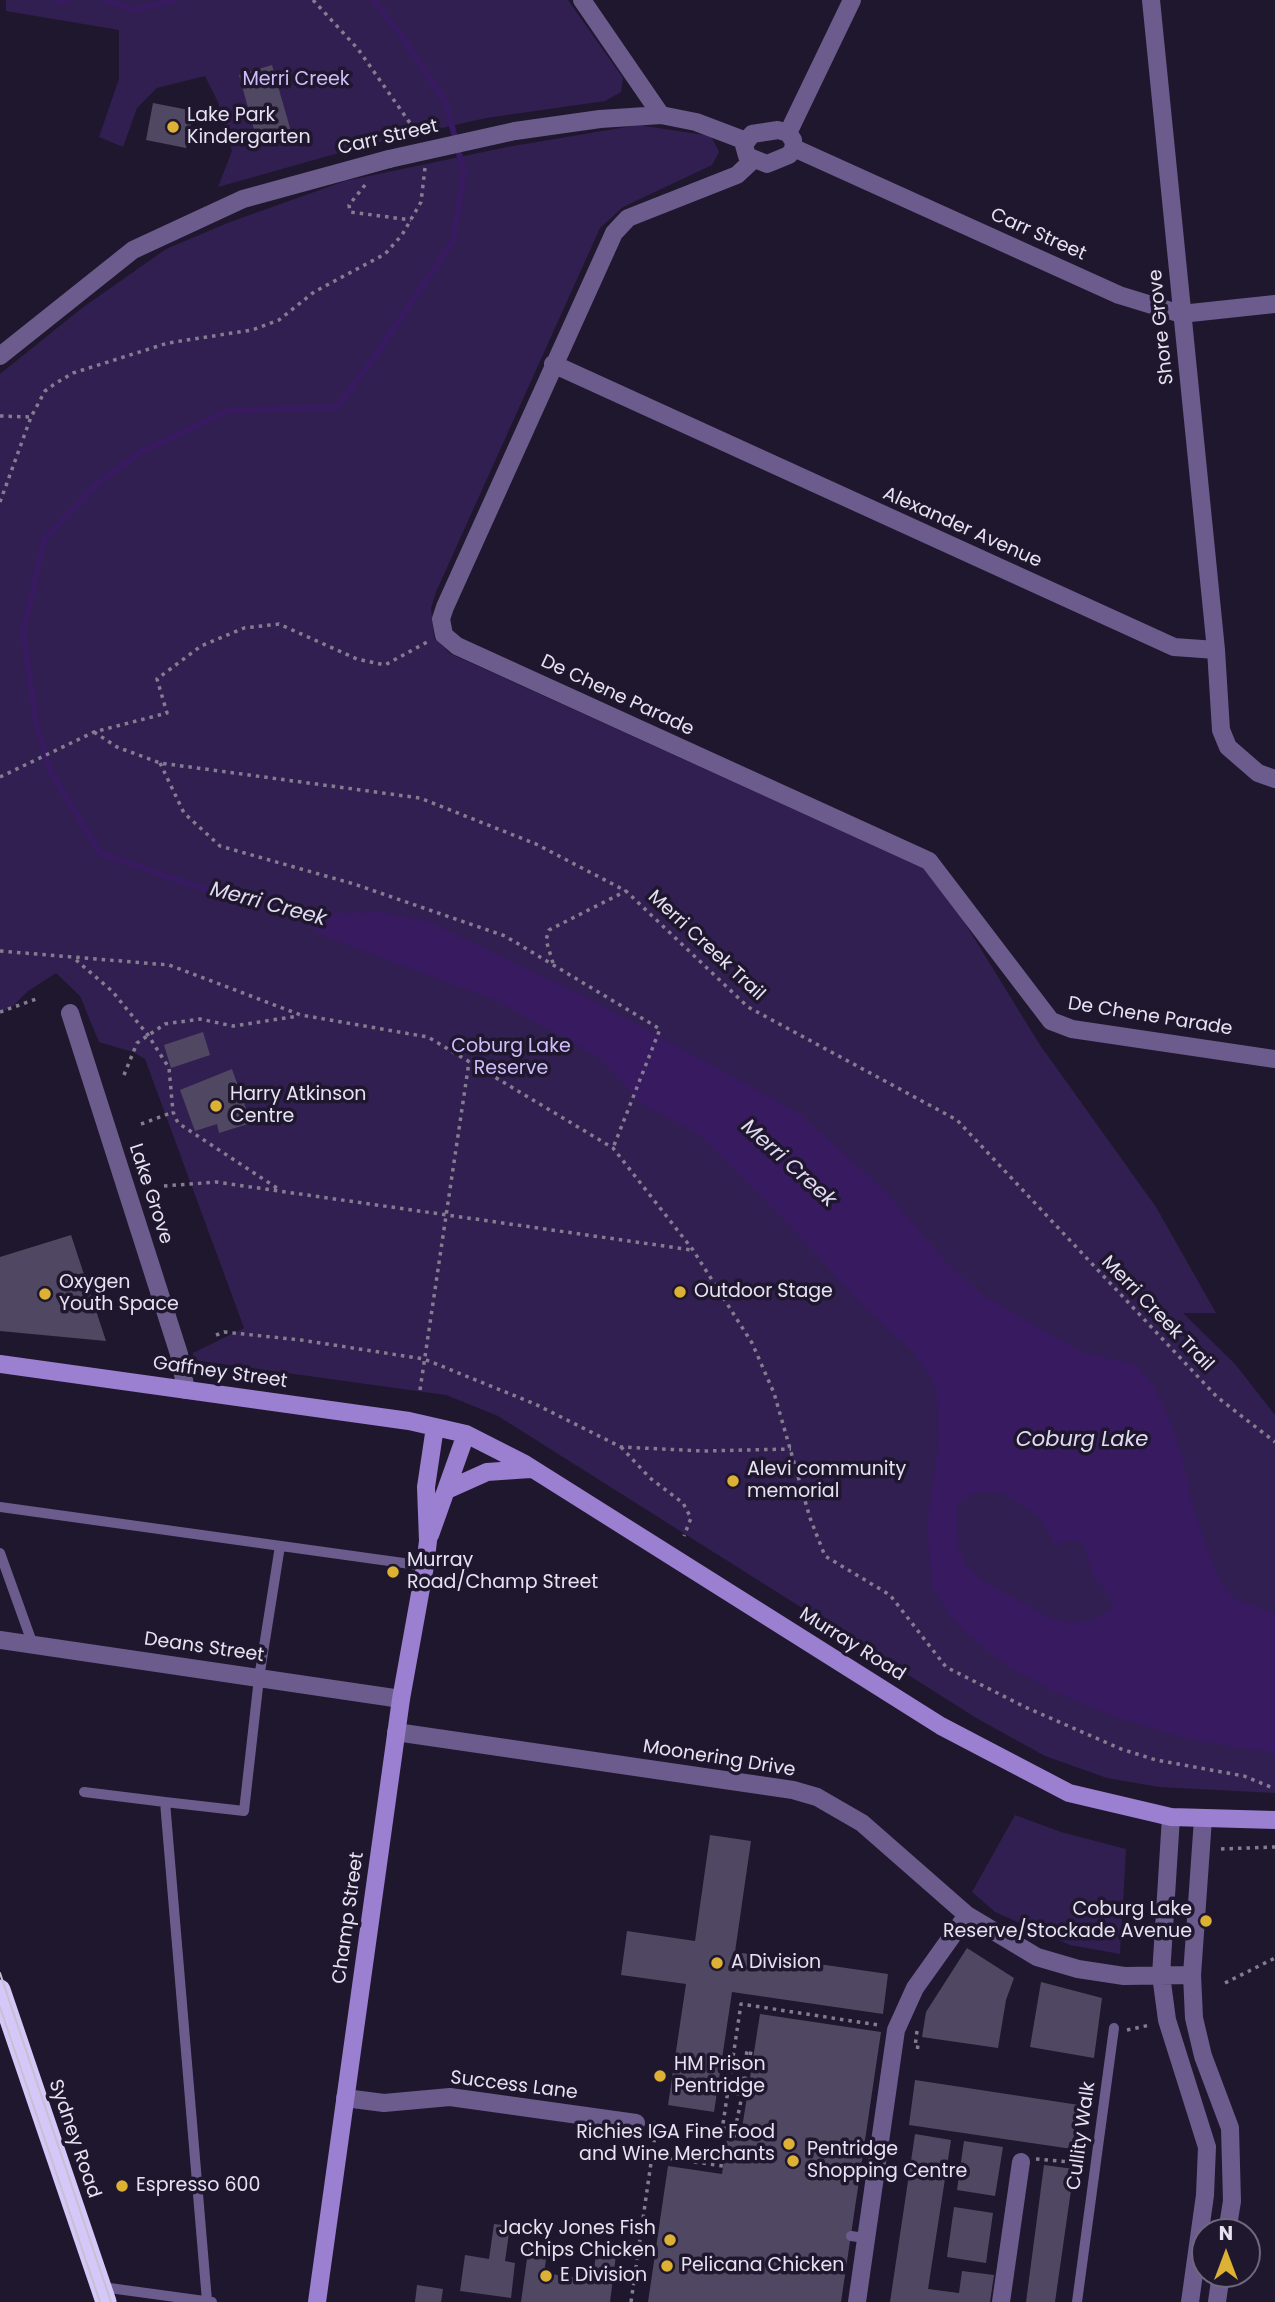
<!DOCTYPE html>
<html>
<head>
<meta charset="utf-8">
<style>
	body { margin:0 }
	#map { position:relative; width:1275px; height:2302px; overflow:hidden; background:#1f172d; font-family:Poppins,sans-serif }
	canvas { display:block }
	.north { position:absolute; left:1191px; top:2218px; width:70px; height:70px; box-sizing:border-box; background:#1f172d; border:2px solid #6f687c; border-radius:50%; rotate:0deg; font-size:19px; font-weight:700; line-height:28px; text-align:center; color:#e7e2f2 }
	.north::after { content:''; display:block; margin:auto; width:24px; height:32px; background:#ddb133; clip-path:polygon(50% 0,100% 100%,50% 72%,0 100%) }
</style>
</head>
<body>
<div id="map">
<canvas width="1275" height="2302"></canvas>
<div class="north">N</div>
</div>
<script>
const c = document.querySelector('canvas').getContext('2d');
c.lineJoin = 'round';
function paint(path, color) { c.fillStyle = color; c.fill(path, 'evenodd'); }
const poly = rows => new Path2D(rows.map(r => 'M' + r).join(''));
function trace(path, color, width, dash) { c.strokeStyle = color; c.lineWidth = width; c.lineCap = dash ? 'butt' : 'round'; c.setLineDash(dash || []); c.stroke(path); }
function label(font, color, halo, rows, align = 'center') {
  c.font = font + ' Poppins,sans-serif'; c.lineWidth = 7; c.setLineDash([]); c.textBaseline = 'middle'; c.strokeStyle = halo; c.fillStyle = color; for (const [text, x, y, turn = 0] of rows) {
    c.save(); c.translate(x, y); c.rotate((+turn || 0) * Math.PI / 180); c.textAlign = isNaN(turn) ? turn : align; if (halo) c.strokeText(text, 0, 0); c.fillText(text, 0, 0); c.restore();
  }
}
const green = poly([
	[6,0,568,0,623,78,621,92,605,101,486,118,367,145,218,187,232,151,218,102,205,76,157,88,137,108,123,147,99,137,119,79,119,30,6,11],
	[638,125,711,136,719,152,712,165,623,207,600,228,436,592,431,608,434,638,451,654,934,873,1040,1045,1156,1207,1216,1313,1183,1313,1235,1364,1275,1415,1275,1793,1159,1787,1107,1778,1045,1756,978,1719,498,1416,446,1395,193,1360,193,1353,244,1328,145,1059,133,1052,99,1042,80,996,56,973,28,991,11,1008,0,1012,0,374,82,308,166,249,230,222,345,181,507,147],
	[1015,1815,1061,1832,1126,1849,1120,1954,1070,1945,995,1912,972,1892]
]);
const water = poly([
	[295,910,327,913,380,912,428,921,584,996,719,1069,799,1113,885,1191,945,1261,984,1296,1081,1352,1135,1364,1155,1387,1170,1421,1183,1460,1193,1507,1218,1579,1234,1598,1275,1614,1275,1753,1189,1739,1115,1717,1053,1691,1009,1667,969,1635,949,1615,932,1586,927,1525,937,1453,938,1408,935,1383,912,1351,863,1306,791,1227,700,1135,643,1105,599,1058,495,1000,321,935],
	[984,1491,999,1491,1031,1511,1041,1519,1055,1544,1074,1540,1083,1543,1093,1576,1112,1599,1110,1611,1090,1621,1071,1623,1051,1618,981,1580,966,1564,958,1546,957,1522,958,1506,963,1498]
]);
const stream = poly([
	[58,0,66,0],
	[106,0,135,10,175,0],
	[301,912,198,887,100,853,50,771,36,722,23,631,45,538,98,483,141,452,227,411,337,407,375,356,453,241,464,173,446,103,401,35,373,0]
]);
const building = poly([
	[272,65,292,135,258,144,239,75],
	[153,103,194,111,186,148,146,140],
	[203,1032,210,1055,171,1068,164,1045],
	[232,1069,251,1123,219,1133,217,1124,195,1131,180,1090],
	[71,1235,106,1341,0,1331,0,1257],
	[710,1835,751,1841,735,1952,888,1974,883,2014,732,1992,714,2112,668,2105,686,1984,621,1975,627,1931,695,1941],
	[967,1948,1014,1978,1006,2000,998,2048,922,2037,926,2012],
	[1041,1982,1102,1998,1094,2058,1030,2047],
	[760,2014,881,2032,841,2302,648,2302,668,2166,722,2174,727,2139,740,2141],
	[915,2080,1079,2105,1072,2149,909,2125],
	[915,2134,951,2140,928,2289,959,2293,962,2271,994,2275,990,2302,890,2302],
	[964,2141,1003,2147,995,2196,957,2190],
	[1044,2165,1074,2169,1055,2302,1026,2302],
	[954,2207,993,2213,986,2263,947,2257],
	[494,2224,510,2226,505,2261,515,2263,511,2298,460,2291,465,2255,489,2259],
	[529,2244,548,2246,544,2273,593,2280,596,2252,616,2255,610,2302,521,2302],
	[417,2285,443,2289,441,2302,415,2302]
]);
const path = poly([
	[313,0,358,49,417,133],
	[365,185,349,205,350,212,411,220],
	[0,416,31,417],
	[0,502,31,417,45,391,56,383,73,373,168,343,252,330,279,320,314,292,385,254,402,235,421,202,425,168],
	[94,732,117,747,160,763,420,798,536,844,626,891,748,1007,957,1120,1217,1397,1275,1442],
	[160,763,184,813,220,846,354,884,505,936,660,1029,613,1148],
	[0,777,94,732,167,713,157,679,201,646,244,628,279,624,357,659,385,665,429,641],
	[0,951,169,965,301,1015,428,1037,613,1148,693,1250,752,1343,774,1393,810,1518,825,1556,890,1595,946,1667,1025,1707,1121,1749,1156,1760,1244,1776,1273,1788],
	[76,960,112,991,148,1035,169,1068,173,1112,178,1123,280,1190],
	[553,963,546,940,549,930,626,891],
	[0,1012,39,998],
	[124,1075,137,1043,165,1024,200,1019,233,1026,299,1016],
	[141,1124,173,1112],
	[164,1186,216,1182,692,1250],
	[216,1335,224,1332,301,1340,424,1359,535,1404,621,1447,703,1451,791,1449],
	[420,1390,469,1062],
	[621,1447,650,1478,683,1503,691,1518,684,1536],
	[452,1563,471,1565],
	[1221,1849,1275,1847],
	[1225,1983,1275,1958],
	[1127,2030,1150,2025],
	[917,2031,915,2047,924,2048],
	[728,2092,739,2094,747,2051,751,2051,735,2130],
	[722,2128,735,2130,734,2140],
	[652,2156,723,2166],
	[1036,2159,1081,2163],
	[631,2302,656,2128,721,2137,741,2004,878,2025]
]);
const lane = poly([
	[0,1507,425,1566],
	[0,1553,33,1645],
	[84,1792,165,1802],
	[863,2152,876,2154],
	[851,2236,865,2238],
	[102,2287,212,2302],
	[207,2301,165,1802,244,1811,259,1678,280,1546],
	[1077,2302,1114,2028]
]);
const street = poly([
	[582,0,661,115],
	[1151,0,1216,650],
	[778,130,788,133,793,140,794,148,789,155,767,164,747,156,744,145,752,134,778,130],
	[515,131,600,119,661,115,696,122,746,141],
	[788,133,852,0],
	[794,148,1119,295,1181,314,1275,304],
	[753,160,737,175,628,218,614,233,445,607,441,619,444,635,457,646,929,861,1051,1021,1072,1029,1275,1059],
	[0,356,133,250,243,199,389,159],
	[553,364,1174,647,1216,650,1221,730,1228,747,1258,773,1275,779],
	[70,1013,179,1354,186,1390],
	[0,1640,401,1699],
	[396,1732,793,1790,817,1797,862,1823,967,1915,1037,1957,1078,1969,1124,1976,1192,1975],
	[1171,1817,1161,1975,1167,2020,1207,2147,1205,2195,1190,2302],
	[1203,1819,1192,1975,1194,2018,1203,2056,1230,2128,1232,2201,1227,2232],
	[345,2098,384,2103,450,2097,636,2123],
	[857,2302,896,2030,915,1988,967,1915],
	[1001,2302,1021,2162],
	[1217,2302,1221,2274]
]);
const secondary = poly([
	[0,1364,409,1421,466,1434,525,1464,941,1726,1069,1793,1171,1817,1275,1820],
	[449,1489,487,1472,530,1469],
	[430,1535,466,1434],
	[317,2302,401,1699,425,1566,428,1541,426,1487,435,1427]
]);
const highway = poly([
	[0,1990,106,2302]
]);
const tram = poly([
	[0,1973,111,2302],
	[0,2007,100,2302]
]);
const streetBridge = poly([
	[389,159,515,131]
]);
const markers = [
	[173,127,7,"#ddb133"],
	[216,1106,7,"#ddb133"],
	[680,1292,7,"#ddb133"],
	[45,1294,7,"#ddb133"],
	[733,1481,7,"#ddb133"],
	[393,1572,7,"#ddb133"],
	[1206,1921,7,"#ddb133"],
	[717,1963,7,"#ddb133"],
	[660,2076,7,"#ddb133"],
	[789,2144,7,"#ddb133"],
	[793,2161,7,"#ddb133"],
	[122,2186,7,"#ddb133"],
	[670,2240,7,"#ddb133"],
	[667,2266,7,"#ddb133"],
	[546,2276,7,"#ddb133"]
];
const parkNames = [
	["Merri Creek",296,80],
	["Coburg Lake",511,1047],
	["Reserve",511,1069]
];
const poiNames = [
	["Lake Park",187,116],
	["Kindergarten",187,138],
	["Harry Atkinson",230,1095],
	["Centre",230,1117],
	["Oxygen",59,1283],
	["Youth Space",59,1305],
	["Outdoor Stage",694,1292],
	["Alevi community",747,1470],
	["memorial",747,1492],
	["Murray",407,1561],
	["Road/Champ Street",407,1583],
	["Coburg Lake",1192,1910,"right"],
	["Reserve/Stockade Avenue",1192,1932,"right"],
	["A Division",731,1963],
	["HM Prison",674,2065],
	["Pentridge",674,2087],
	["Richies IGA Fine Food",775,2133,"right"],
	["and Wine Merchants",775,2155,"right"],
	["Pentridge",807,2150],
	["Shopping Centre",807,2172],
	["Espresso 600",136,2186],
	["Jacky Jones Fish",656,2229,"right"],
	["Chips Chicken",656,2251,"right"],
	["Pelicana Chicken",681,2266],
	["E Division",560,2276]
];
const streetNames = [
	["Carr Street",388,138,-13],
	["Carr Street",1038,235,24],
	["Shore Grove",1162,327,-96],
	["Alexander Avenue",962,528,24],
	["De Chene Parade",617,696,25],
	["Merri Creek Trail",706,946,43],
	["De Chene Parade",1150,1017,9],
	["Lake Grove",150,1194,72],
	["Merri Creek Trail",1157,1314,46],
	["Gaffney Street",220,1373,8],
	["Murray Road",852,1645,32],
	["Deans Street",204,1648,8],
	["Moonering Drive",719,1759,9],
	["Champ Street",349,1918,-82],
	["Success Lane",514,2086,7],
	["Cullity Walk",1082,2136,-82],
	["Sydney Road",74,2139,71]
];
const waterNames = [
	["Merri Creek",268,905,15],
	["Merri Creek",788,1164,42],
	["Coburg Lake",1082,1441]
];
paint(green, '#321f51');
paint(water, '#371a5f');
trace(stream, '#371a5f', 6);
paint(building, '#504862');
trace(path, '#837d90', 3.5, [3.5, 5]);
trace(lane, '#6c5c8d', 10);
trace(street, '#6c5c8d', 18);
trace(secondary, '#9b7fd0', 18);
trace(highway, '#d6c7f9', 21);
trace(tram, '#c6c0d1', 2);
trace(streetBridge, '#6c5c8d', 18);
for (const [x, y, r, color] of markers) { const dot = new Path2D(); dot.arc(x, y, r, 0, 2 * Math.PI); c.fillStyle = color; c.fill(dot); trace(dot, '#1f172d', 2.5); }
label('19px', '#cfbcfa', '#1f172d', parkNames);
label('19px', '#e7e2f2', '#1f172d', poiNames, 'left');
label('19px', '#e7e2f2', '#1f172d', streetNames);
label('italic 21px', '#e0daf0', '#1f172d', waterNames);
</script>
</body>
</html>
